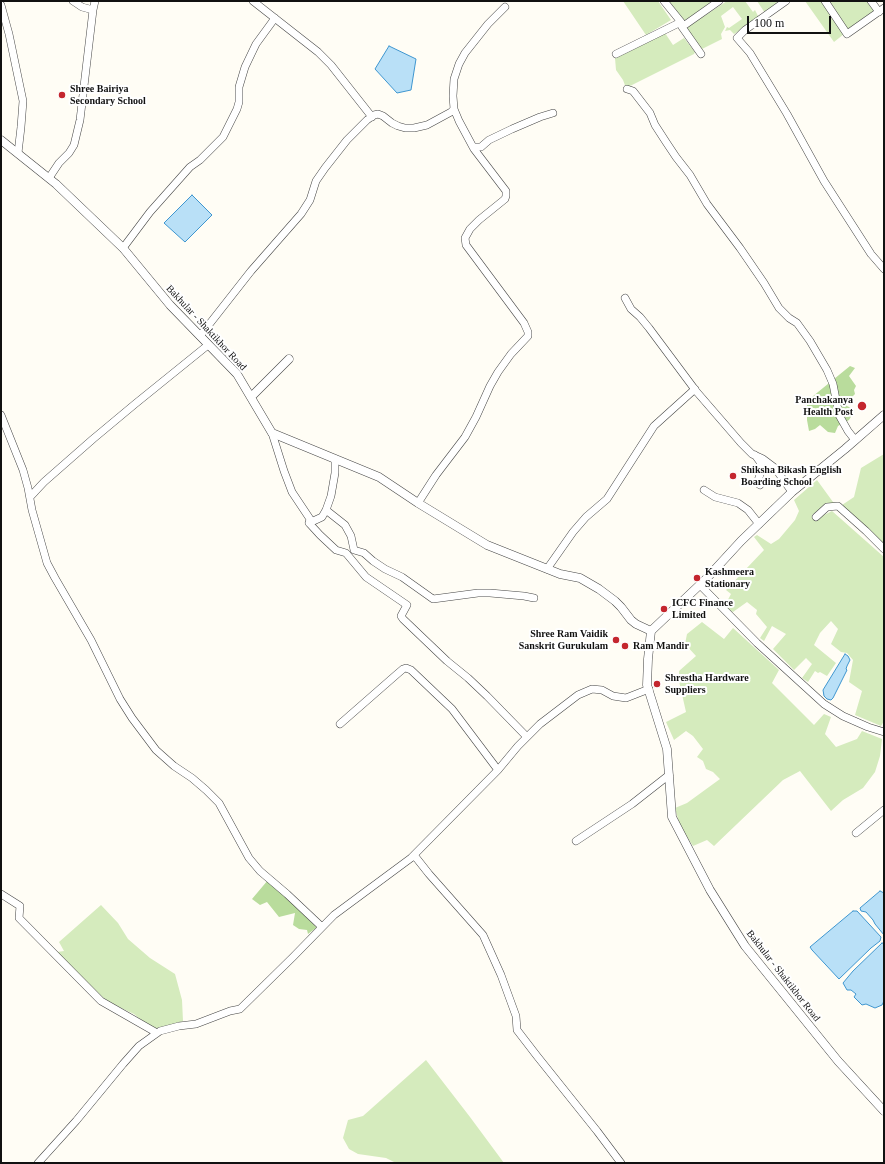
<!DOCTYPE html>
<html>
<head>
<meta charset="utf-8">
<style>
	body { margin:0 }
	#map { position:relative; width:885px; height:1164px; overflow:hidden; background:#fffdf5; font-family:"Times New Roman",serif }
	canvas { display:block }
	.frame { position:absolute; inset:0; border:2px solid #111; pointer-events:none }
	.scale { position:absolute; left:747px; top:16px; width:84px; height:18px; box-sizing:border-box; border:2px solid #111; border-top:0; padding-left:5px; font-size:12px; line-height:14px; white-space:nowrap; color:#111; -webkit-text-stroke:3px #fff; paint-order:stroke }
</style>
</head>
<body>
<div id="map">
<canvas width="885" height="1164"></canvas>
<div class="frame"></div>
<div class="scale">100 m</div>
</div>
<script>
const c = document.querySelector('canvas').getContext('2d');
c.lineJoin = 'round';
function paint(path, color) { c.fillStyle = color; c.fill(path, 'evenodd'); }
const poly = rows => new Path2D(rows.map(r => 'M' + r).join(''));
function trace(path, color, width, dash) { c.strokeStyle = color; c.lineWidth = width; c.lineCap = dash ? 'butt' : 'round'; c.setLineDash(dash || []); c.stroke(path); }
function label(font, color, halo, rows, align = 'center') {
  c.font = font + ' "Times New Roman",serif'; c.lineWidth = 4; c.setLineDash([]); c.textBaseline = 'middle'; c.strokeStyle = halo; c.fillStyle = color; for (const [text, x, y, turn = 0] of rows) {
    c.save(); c.translate(x, y); c.rotate((+turn || 0) * Math.PI / 180); c.textAlign = isNaN(turn) ? turn : align; if (halo) c.strokeText(text, 0, 0); c.fillText(text, 0, 0); c.restore();
  }
}
const green = poly([
	[623,1,658,1,671,20,646,35],
	[668,1,716,1,684,23],
	[727,1,745,1,753,12,755,10,759,18,734,34,730,30,725,31,727,27,729,28,742,19,733,7,721,16,725,27,721,34,722,39,702,49,686,28],
	[757,1,779,1,765,13],
	[805,1,822,1,844,34,834,42],
	[827,1,869,1,876,12,847,32],
	[665,33,673,45,684,38,695,52,694,54,626,88,623,80,616,70,615,58],
	[884,454,884,546,840,506,826,504,812,515,814,520,832,511,884,557,884,721,881,726,855,715,862,691,849,682,853,660,847,653,841,652,831,644,838,629,831,621,820,633,814,645,836,663,827,676,820,672,818,673,815,671,808,682,802,678,812,664,806,658,794,670,773,649,786,634,772,626,764,641,760,638,767,627,756,614,757,610,747,602,733,612,724,607,731,594,726,590,764,550,754,537,757,535,771,544,779,539,795,520,799,511,794,500,817,480,833,502,842,505,854,497,861,468],
	[702,622,724,639,733,628,779,670,772,683,814,725,824,714,831,717,825,734,836,747,857,739,862,731,882,739,880,756,875,772,863,788,843,800,831,811,800,771,783,780,714,846,707,840,693,846,680,826,675,808,687,803,720,779,713,772,706,769,703,761,697,757,703,749,693,736,686,731,674,740,666,722,686,712,679,681,679,671,696,656,685,644,687,634],
	[101,905,118,923,128,939,150,958,175,974,182,1000,183,1021,154,1031,134,1014,108,1002,78,975,57,952,64,951,59,942],
	[426,1060,470,1117,504,1163,396,1163,386,1158,358,1154,349,1149,343,1138,348,1120,363,1116]
]);
const forest = poly([
	[850,366,855,368,849,376,856,386,854,390,855,394,847,402,847,406,855,410,849,420,838,426,835,433,828,432,820,425,815,429,809,431,807,420,807,401],
	[268,880,288,898,316,927,316,928,308,934,307,930,299,929,293,925,295,913,279,917,267,902,260,905,252,899]
]);
const water = poly([
	[389,46,416,59,411,90,397,93,375,69,389,46],
	[192,195,212,215,185,242,164,223,192,195],
	[845,654,848,656,850,660,847,666,846,669,847,670,833,698,831,700,827,699,824,696,823,690,845,654],
	[880,891,884,893,884,935,875,924,873,920,866,912,861,911,860,908,880,891],
	[853,911,857,911,881,937,880,941,871,948,839,979,812,950,810,947,853,911],
	[882,943,884,944,884,1001,882,1005,875,1008,866,1004,862,1005,854,997,856,994,851,990,847,990,843,983,853,971,882,943]
]);
const minor = poly([
	[73,1,82,7,93,10],
	[253,1,318,52,331,65,372,117],
	[664,1,681,22,682,27,701,54],
	[786,1,745,30,737,38,750,53,787,114,824,181,871,254,884,269],
	[825,1,847,34,884,8],
	[871,1,879,12],
	[1,5,9,34,23,101,21,127,18,153],
	[682,27,719,1],
	[616,54,681,22],
	[627,89,633,91,650,113,655,125,666,142,676,157,690,175,707,204,740,248,764,283,779,308,789,318,797,323,810,341,827,370,833,384,839,415,848,431,855,440],
	[473,147,481,147,489,140,512,129,540,117,553,113],
	[49,178,59,163,69,153,74,145,80,120,93,10,95,1],
	[123,248,150,212,190,167,200,160,223,137,237,109,239,102,239,87,245,67,256,44,275,18],
	[625,298,631,309,640,317,649,328,696,391,741,443,752,454,763,459,775,468,792,492],
	[200,336,251,271,301,214,310,200,316,181,325,168,347,140,367,120,374,115,378,114,383,116,392,123,398,126,405,128,414,128,427,125,451,112,454,109],
	[1,415,23,470,28,488,32,510,47,563,55,578,91,640,120,699,132,718,156,750,174,766,192,778,206,790,219,803,249,858,260,871,287,894,322,927],
	[272,433,284,471,292,492,310,519,309,523,320,535,336,550,346,553,366,577,407,605,401,616,403,619,447,661,468,678,487,696,527,737],
	[755,455,760,462,761,467,761,472,757,483,760,485],
	[704,490,715,497,738,503,748,510,759,524],
	[30,497,44,482,93,439,135,404,208,345],
	[418,503,436,475,465,437,476,417,490,386,498,372,511,354,528,336,528,332,524,323,466,245,465,238,470,229,479,220,505,199,506,196,506,191,474,149,459,121,454,109,453,96,454,79,459,64,465,53,488,24,505,7],
	[326,510,345,525,351,536,354,550,364,553,373,561,385,569,402,577,433,599,478,593,490,593,524,596,534,598],
	[816,517,827,507,838,506,866,531,884,549],
	[309,523,322,517,326,510,331,496,335,473,335,459],
	[547,569,573,532,586,517,607,499,654,426,695,389],
	[700,585,757,643,824,704,843,716,868,727,884,732],
	[340,724,396,675,403,669,406,668,411,670,452,709,498,770],
	[856,833,884,810],
	[576,841,632,804,669,775],
	[414,855,429,874,483,935,501,975,516,1016,517,1030,537,1056,597,1131,621,1163],
	[1,894,20,906,19,918,101,1001,157,1033],
	[38,1163,76,1121,123,1064,139,1046,160,1031,179,1026,196,1024,230,1011,240,1009,293,957,334,915,411,858,498,770,518,746,540,724,578,695,592,689,602,690,613,696,626,698,649,689]
]);
const tertiary = poly([
	[1,140,56,184,123,248,170,305,237,374,272,433,379,477,418,503,487,545,560,574,580,578,599,589,615,601,621,607,631,620,636,624,651,631],
	[251,397,289,359],
	[651,631,648,659,647,685,667,749,672,817,710,890,745,946,838,1061,884,1111],
	[651,631,707,578,741,541,792,492,845,449,884,415]
]);
const markers = [
	[62,95,4,"#c4262e"],
	[862,406,5,"#c4262e"],
	[733,476,4,"#c4262e"],
	[697,578,4,"#c4262e"],
	[664,609,4,"#c4262e"],
	[616,640,4,"#c4262e"],
	[625,646,4,"#c4262e"],
	[657,684,4,"#c4262e"]
];
const poiNames = [
	["Shree Bairiya",70,89],
	["Secondary School",70,101],
	["Panchakanya",853,400,"right"],
	["Health Post",853,412,"right"],
	["Shiksha Bikash English",741,470],
	["Boarding School",741,482],
	["Kashmeera",705,572],
	["Stationary",705,584],
	["ICFC Finance",672,603],
	["Limited",672,615],
	["Shree Ram Vaidik",608,634,"right"],
	["Sanskrit Gurukulam",608,646,"right"],
	["Ram Mandir",633,646],
	["Shrestha Hardware",665,678],
	["Suppliers",665,690]
];
const streetNames = [
	["Bakhular - Shaktikhor Road",206,328,47],
	["Bakhular - Shaktikhor Road",783,976,52]
];
paint(green, '#d5ebbd');
paint(forest, '#b9dc9c');
paint(water, '#b9e0f7');
trace(water, '#3f96cf', 1);
trace(minor, '#444', 8);
trace(tertiary, '#444', 9);
trace(minor, '#fff', 7);
trace(tertiary, '#fff', 8);
for (const [x, y, r, color] of markers) { const dot = new Path2D(); dot.arc(x, y, r, 0, 2 * Math.PI); c.fillStyle = color; c.fill(dot); trace(dot, '#fff', 1.5); }
label('bold 10px', '#111', '#fff', poiNames, 'left');
label('10px', '#111', '#fff', streetNames);
</script>
</body>
</html>
